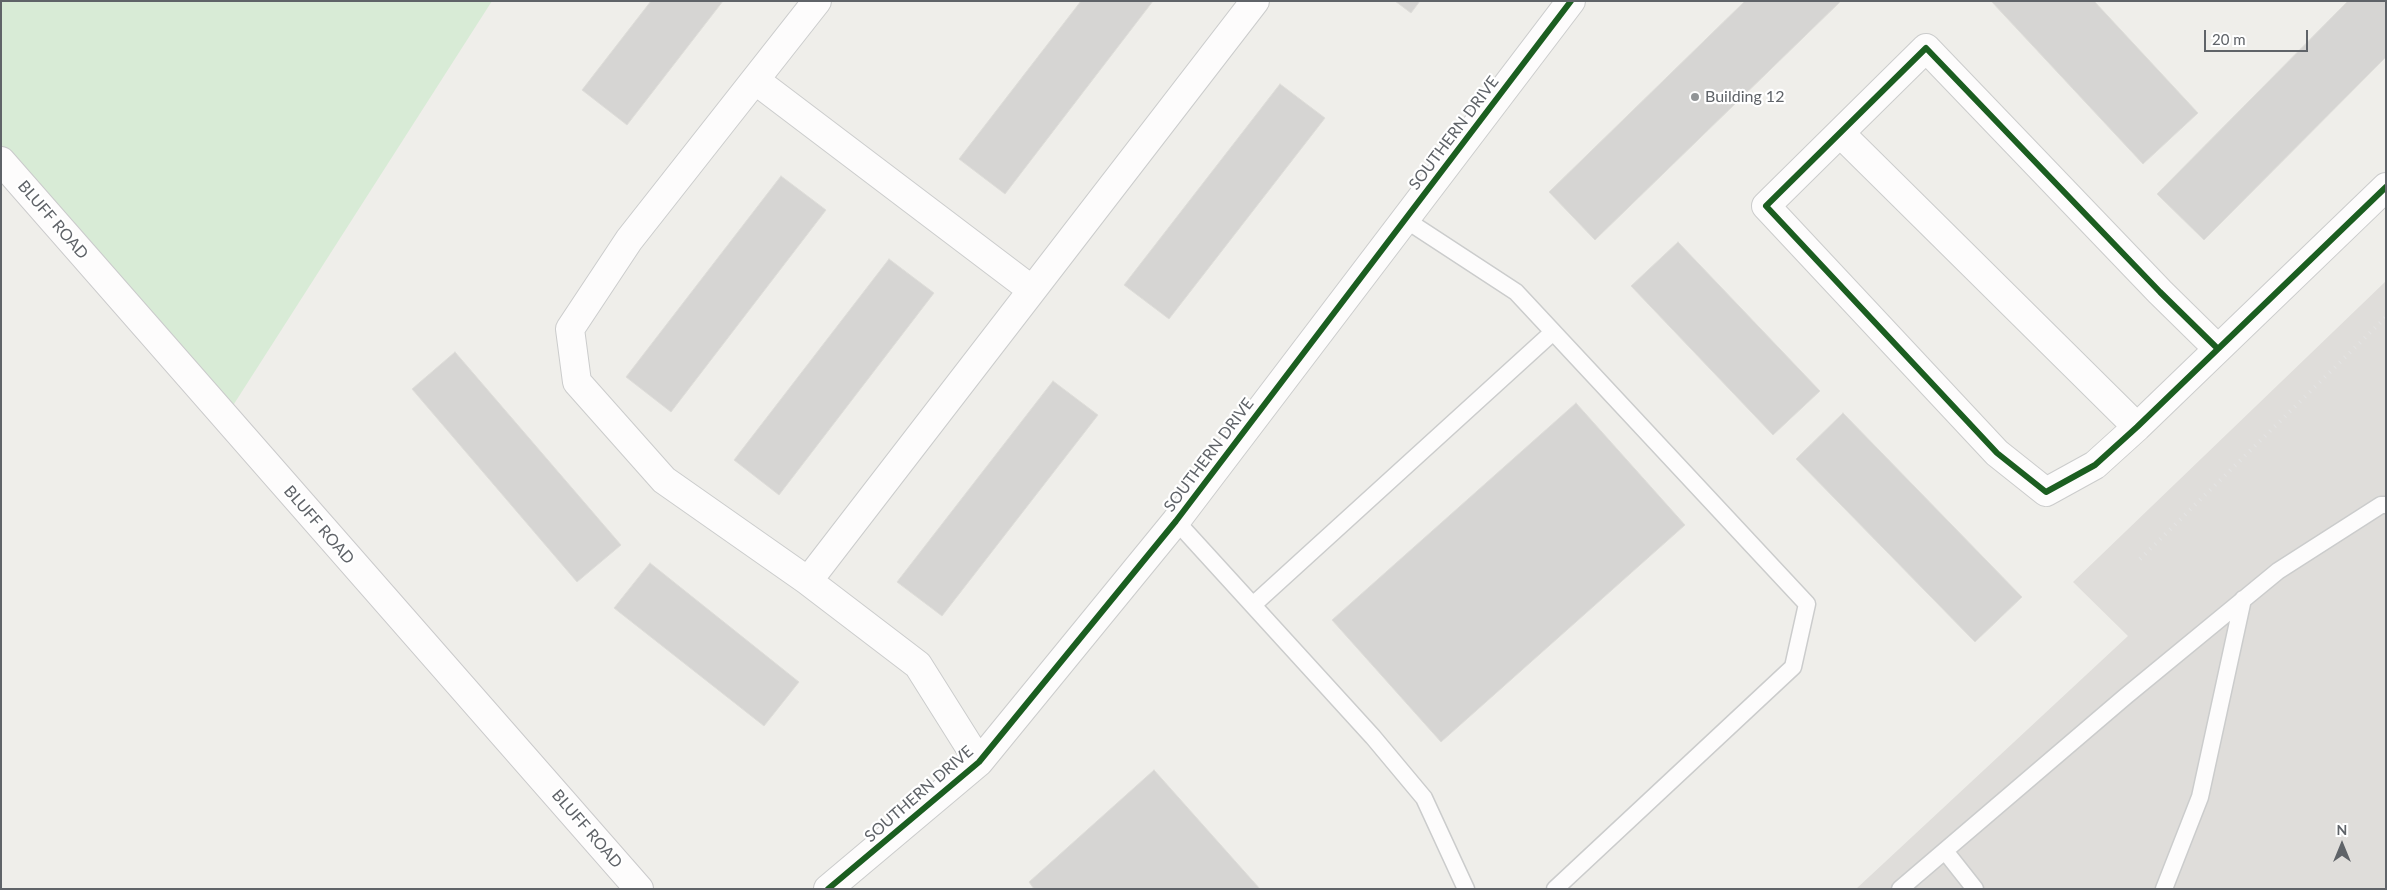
<!DOCTYPE html>
<html>
<head>
<meta charset="utf-8">
<style>
	body { margin:0 }
	#map { position:relative; width:2387px; height:890px; overflow:hidden; background:#efeeea; font-family:Lato,sans-serif }
	canvas { display:block }
	.frame { position:absolute; inset:0; border:2px solid #5f6368; pointer-events:none }
	.north { position:absolute; left:2317px; top:820px; width:50px; height:50px; -webkit-text-stroke:4px #fff; paint-order:stroke; rotate:0deg; font-size:14px; font-weight:700; line-height:20px; text-align:center; color:#5f6368 }
	.north::after { content:''; display:block; margin:auto; width:18px; height:22px; background:#5f6368; clip-path:polygon(50% 0,100% 100%,50% 72%,0 100%) }
	.scale { position:absolute; left:2204px; top:30px; width:104px; height:22px; box-sizing:border-box; border:2px solid #5f6368; border-top:0; padding-left:6px; font-size:15px; line-height:18px; white-space:nowrap; color:#5f6368; -webkit-text-stroke:4px #fff; paint-order:stroke }
</style>
</head>
<body>
<div id="map">
<canvas width="2387" height="890"></canvas>
<div class="frame"></div>
<div class="north">N</div>
<div class="scale">20 m</div>
</div>
<script>
const c = document.querySelector('canvas').getContext('2d');
c.lineJoin = 'round';
function paint(path, color) { c.fillStyle = color; c.fill(path, 'evenodd'); }
const poly = rows => new Path2D(rows.map(r => 'M' + r).join(''));
function trace(path, color, width, dash) { c.strokeStyle = color; c.lineWidth = width; c.lineCap = dash ? 'butt' : 'round'; c.setLineDash(dash || []); c.stroke(path); }
function label(font, color, halo, rows, align = 'center') {
  c.font = font + ' Lato,sans-serif'; c.lineWidth = 4.5; c.setLineDash([]); c.textBaseline = 'middle'; c.strokeStyle = halo; c.fillStyle = color; for (const [text, x, y, turn = 0] of rows) {
    c.save(); c.translate(x, y); c.rotate((+turn || 0) * Math.PI / 180); c.textAlign = isNaN(turn) ? turn : align; if (halo) c.strokeText(text, 0, 0); c.fillText(text, 0, 0); c.restore();
  }
}
const industrial = poly([
	[2386,281,2386,889,1856,889,2128,636,2073,582]
]);
const green = poly([
	[1,1,492,1,225,418,1,161]
]);
const building = poly([
	[651,1,723,1,627,125,582,90,651,1],
	[1081,1,1153,1,1005,194,959,159,1081,1],
	[1395,1,1420,1,1411,13,1395,1],
	[1745,1,1841,1,1595,240,1549,192,1745,1],
	[1991,1,2094,1,2198,113,2143,164,1991,1],
	[2348,1,2386,1,2386,57,2204,240,2157,194,2348,1],
	[1280,84,1325,118,1169,319,1124,285,1280,84],
	[781,176,826,210,671,412,626,377,781,176],
	[1678,242,1820,391,1773,435,1631,286,1678,242],
	[889,259,934,293,779,495,734,460,889,259],
	[455,352,621,545,577,582,412,389,455,352],
	[1053,381,1098,415,942,616,897,582,1053,381],
	[1576,403,1685,525,1441,742,1332,620,1576,403],
	[1843,413,2022,597,1975,642,1796,459,1843,413],
	[650,563,799,682,764,726,614,608,650,563],
	[1154,770,1260,889,1034,889,1029,882,1154,770]
]);
const service = poly([
	[1406,220,1516,292,1807,604,1793,667,1555,889],
	[1176,521,1373,737,1424,798,1466,889],
	[1253,605,1553,332],
	[1945,851,1975,889],
	[1900,889,2126,696,2278,571,2381,505,2386,505],
	[2164,889,2200,797,2243,599]
]);
const minor = poly([
	[755,80,1032,290],
	[1840,133,2137,427],
	[2217,348,2160,292,1926,48,1766,206,1997,453,2046,492,2095,465,2137,427,2386,187],
	[808,581,664,480,577,382,570,329,629,240,817,1],
	[979,762,918,665,808,581,1255,1],
	[828,889,979,762,1176,521,1571,1]
]);
const secondary = poly([
	[1,161,639,889]
]);
const rail = poly([
	[2140,559,2386,317]
]);
const cycleway = poly([
	[2217,348,2160,292,1926,48,1766,206,1997,453,2046,492,2095,465,2137,427,2386,187],
	[828,889,979,762,1176,521,1571,1]
]);
const markers = [
	[1695,97,5,"#919496"]
];
const poiNames = [
	["Building 12",1705,97]
];
const streetNames = [
	["SOUTHERN DRIVE",1454,133,-53],
	["BLUFF ROAD",53,220,49],
	["SOUTHERN DRIVE",1209,455,-53],
	["BLUFF ROAD",319,525,49],
	["SOUTHERN DRIVE",919,794,-41],
	["BLUFF ROAD",587,829,49]
];
paint(industrial, '#dfddda');
paint(green, '#d8ebd6');
paint(building, '#d6d5d3');
trace(building, '#deddd9', 1);
trace(service, '#cbcccc', 19);
trace(minor, '#cbcccc', 30);
trace(secondary, '#cacacb', 30);
trace(service, '#fdfcfc', 16);
trace(minor, '#fdfcfc', 28);
trace(secondary, '#fdfcfc', 28);
trace(rail, '#e4e4e4', 4, [1, 6]);
trace(cycleway, '#1b5e20', 6);
for (const [x, y, r, color] of markers) { const dot = new Path2D(); dot.arc(x, y, r, 0, 2 * Math.PI); c.fillStyle = color; c.fill(dot); trace(dot, '#fff', 2); }
label('16px', '#5f6368', '#fff', poiNames, 'left');
label('16px', '#5f6368', '#fff', streetNames);
</script>
</body>
</html>
